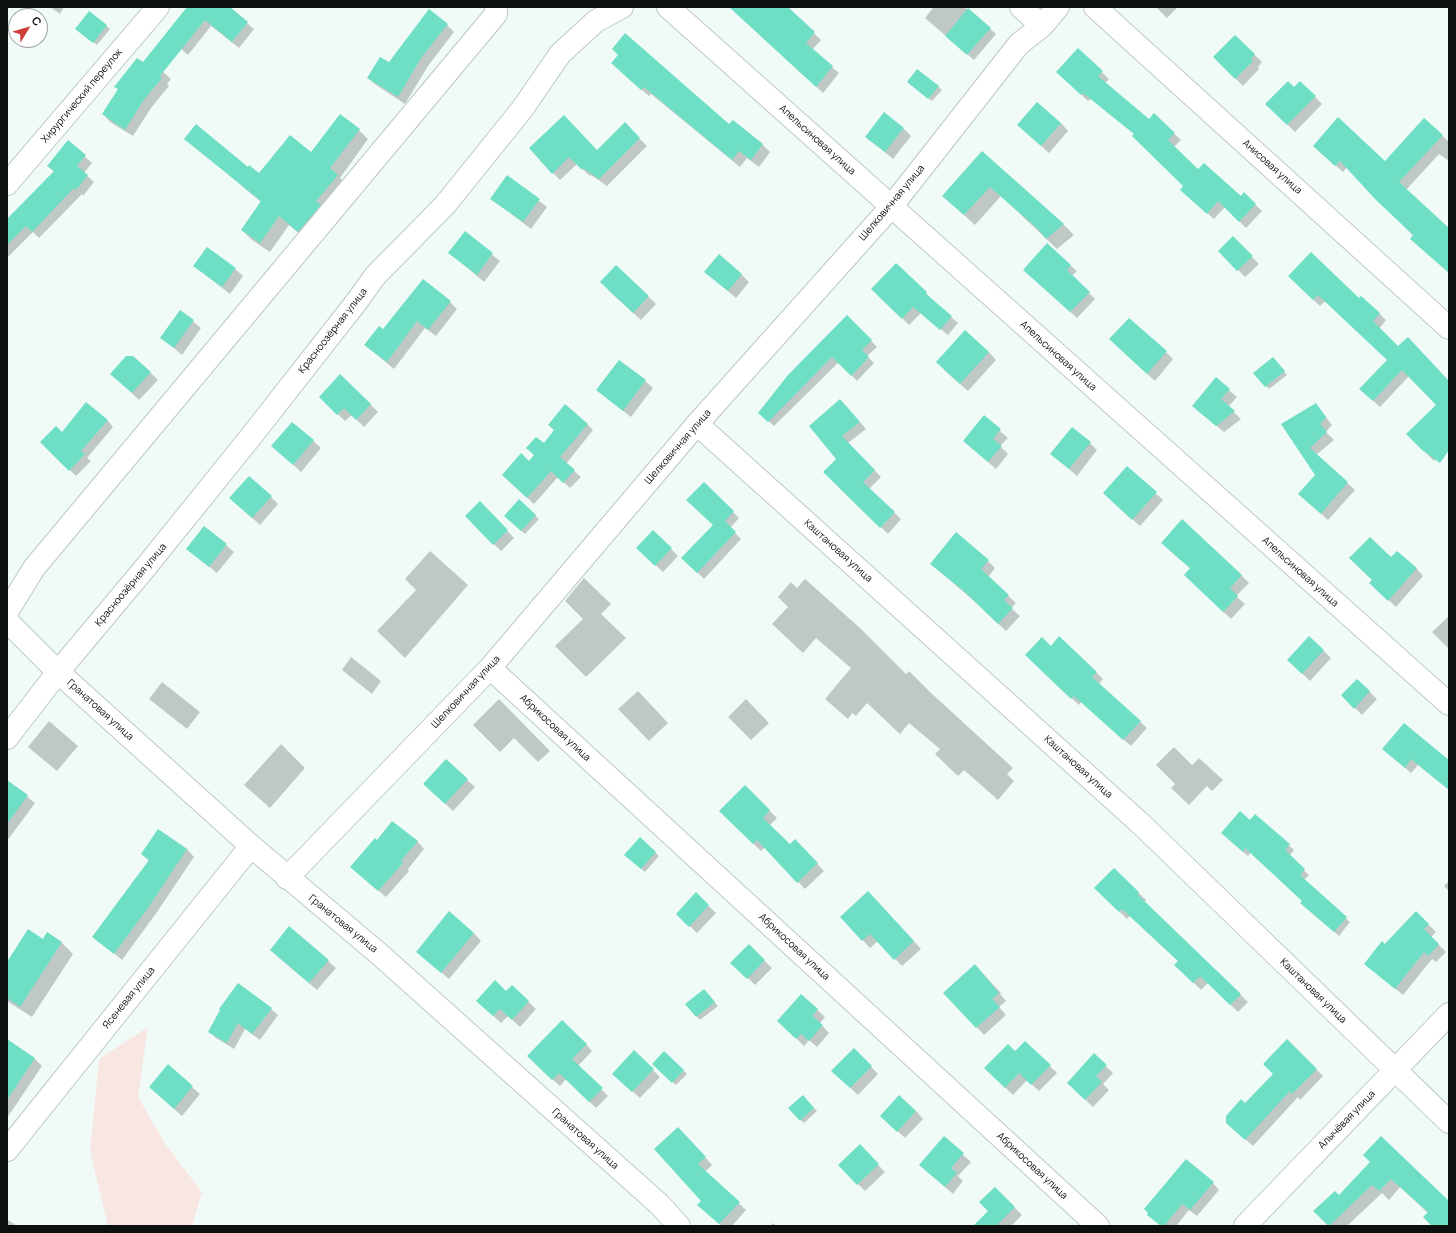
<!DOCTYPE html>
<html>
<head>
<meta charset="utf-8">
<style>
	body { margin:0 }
	#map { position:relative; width:1456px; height:1233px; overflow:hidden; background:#f0fbf8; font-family:Manrope,sans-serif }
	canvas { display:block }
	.frame { position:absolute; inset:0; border:8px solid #0c100f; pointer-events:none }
	.north { position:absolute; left:8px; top:8px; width:40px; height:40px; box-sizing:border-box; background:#fff; border:1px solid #9e9f9f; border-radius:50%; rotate:52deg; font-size:11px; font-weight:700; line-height:16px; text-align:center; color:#0c100f }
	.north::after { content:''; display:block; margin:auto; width:14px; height:18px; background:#cd3f38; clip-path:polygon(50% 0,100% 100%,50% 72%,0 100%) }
</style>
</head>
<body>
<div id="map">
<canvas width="1456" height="1233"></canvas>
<div class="frame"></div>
<div class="north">С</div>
</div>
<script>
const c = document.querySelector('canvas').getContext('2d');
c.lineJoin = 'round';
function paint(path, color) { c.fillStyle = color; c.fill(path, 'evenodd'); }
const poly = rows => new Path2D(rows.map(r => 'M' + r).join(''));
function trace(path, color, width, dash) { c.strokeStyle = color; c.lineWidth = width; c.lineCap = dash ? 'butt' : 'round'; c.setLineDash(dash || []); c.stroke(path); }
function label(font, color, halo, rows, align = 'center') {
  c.font = font + ' Manrope,sans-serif'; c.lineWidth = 3; c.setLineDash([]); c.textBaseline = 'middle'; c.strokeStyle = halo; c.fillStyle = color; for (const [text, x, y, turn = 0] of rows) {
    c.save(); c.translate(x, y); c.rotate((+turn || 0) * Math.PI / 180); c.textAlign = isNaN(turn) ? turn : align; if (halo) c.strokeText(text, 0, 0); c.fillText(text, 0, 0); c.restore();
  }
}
const green = poly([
	[148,1027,138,1097,166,1145,202,1192,192,1226,108,1226,90,1151,99,1059]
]);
const shadow = poly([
	[50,7,64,7,60,14],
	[188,7,228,7,254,29,239,48,211,26,188,55,172,41],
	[730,7,787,7,821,40,812,50,839,73,823,93],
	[931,7,964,7,996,34,974,60,925,18,933,8],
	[1156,7,1178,7,1167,18],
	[90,13,110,29,97,45,80,32],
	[447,25,454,32,428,66,405,104,376,85,368,78],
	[1235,36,1262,62,1258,67,1259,69,1243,86,1214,57],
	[1078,49,1109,79,1105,83,1149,120,1154,115,1181,140,1174,147,1199,171,1241,197,1244,194,1262,211,1246,228,1225,207,1214,219,1188,196,1185,186,1135,134,1091,99,1088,101,1064,78],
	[143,63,163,72,171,79,167,84,169,86,151,108,133,136,110,122,103,114],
	[620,71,730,126,763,145,770,152,759,167,747,158,740,167,651,94,649,96],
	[1300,82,1322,104,1295,132,1267,104,1294,88],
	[912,85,938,86,942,90,932,101],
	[1424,119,1449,142,1449,161,1439,154,1406,190,1449,229,1449,273,1347,167,1343,172,1321,153,1385,162],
	[1061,123,1068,131,1049,153,1018,125],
	[625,124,647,146,607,186,591,175,590,176,577,164,560,180,530,149,598,151],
	[903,128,911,136,893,159,866,137],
	[359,130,368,139,340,178,347,185,308,241,289,225,270,252,252,240,242,230,261,202,186,139,260,174,311,154],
	[68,142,92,163,84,173,94,182,83,196,82,194,39,238,33,232,9,256,7,255,7,220,54,172,48,166],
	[982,152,1064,225,1074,235,1057,249,1001,196,975,225,954,206],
	[508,177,547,207,531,229,492,199],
	[465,233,500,261,484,282,450,253],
	[1233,238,1259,264,1245,277,1220,251],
	[896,264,933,300,932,301,958,323,948,335,921,313,909,325,873,289],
	[1070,265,1077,271,1072,276,1095,299,1077,318,1031,276],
	[194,266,235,269,243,276,230,294],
	[616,266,656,304,641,320,608,290],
	[705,272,742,275,749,282,736,298],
	[1289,276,1359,299,1361,297,1386,320,1379,329,1398,347,1449,381,1449,442,1434,461,1407,434,1437,405,1409,376,1380,407,1367,395,1389,360,1325,301,1320,306],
	[450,302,457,309,436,336,425,328,394,369,365,345,383,330],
	[180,311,201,328,182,355,161,337],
	[847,316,877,347,867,356,874,363,857,381,839,362,774,426,765,418],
	[1117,346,1166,352,1173,359,1155,381],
	[989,352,996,360,968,391,944,370],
	[133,356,158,380,139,400,119,381],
	[1276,362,1287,375,1269,389,1266,386],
	[340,375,378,412,364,427,352,415,345,421,320,397],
	[1216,379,1237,397,1228,407,1241,419,1224,432,1201,413],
	[645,381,653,388,631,417,597,390],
	[1316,404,1332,425,1326,432,1334,440,1316,455,1355,490,1328,520,1307,501,1316,475,1282,425],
	[847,407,866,429,848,443,881,477,869,489,901,519,888,534,824,472,838,459],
	[984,417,1008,438,1000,446,1008,454,996,469,964,441],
	[107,420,113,427,87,458,91,461,76,476,41,442],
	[293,423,321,448,301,472,273,446],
	[587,424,593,430,566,464,581,477,570,488,558,477,534,504,509,481,529,462],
	[1090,443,1097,450,1077,476,1052,454],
	[1127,467,1163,500,1140,526,1111,500],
	[704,483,739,518,730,528,741,539,704,579,683,558,714,525],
	[271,497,278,504,260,525,238,505],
	[519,500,539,519,525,534,509,519],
	[480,502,514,538,501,551,466,516],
	[653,531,678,556,663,572,638,548],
	[226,545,234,552,217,573,187,549],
	[1169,550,1241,575,1249,583,1236,596,1245,604,1231,619,1192,582,1191,569],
	[430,551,468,585,405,658,377,631,416,590,405,579],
	[1391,559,1416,568,1423,576,1396,607,1378,590],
	[988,561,995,568,988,577,1016,603,1011,608,1020,616,1006,631,973,600,939,571],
	[584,578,611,604,601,614,626,638,586,677,555,646,583,619,565,601],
	[805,579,860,628,906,674,909,671,930,692,1013,768,1007,774,1014,781,998,800,964,770,958,776,935,754,940,749,909,723,900,734,867,703,856,716,852,713,848,719,825,699,851,668,816,638,803,653,772,624,788,607,778,597,791,582,797,588],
	[1449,616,1449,649,1432,632],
	[1309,637,1331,658,1310,681,1288,660],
	[1051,647,1096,672,1103,679,1099,684,1147,728,1131,746,1081,702,1079,705,1026,655],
	[351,657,381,681,372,694,342,670],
	[1357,680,1377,699,1362,715,1342,695],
	[162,682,200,712,187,729,149,699],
	[638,691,668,723,649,741,618,709],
	[499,699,550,751,538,762,514,738,500,752,473,725],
	[746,699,769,723,751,740,728,717],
	[49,721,78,746,57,771,28,747],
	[281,744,305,768,270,808,244,785],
	[1174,747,1192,765,1199,758,1223,780,1212,791,1207,786,1189,805,1171,788,1175,784,1156,765],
	[1384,749,1449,761,1449,790,1418,765,1411,773],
	[446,761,475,787,453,811,432,791],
	[7,781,35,803,7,841],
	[745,787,777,818,769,826,790,846,795,841,824,871,805,889,765,847,761,851,721,811],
	[1255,815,1294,850,1289,856,1309,875,1304,880,1350,922,1339,936,1306,907,1303,901,1251,852,1248,856,1227,838,1251,821],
	[158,830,187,849,194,857,157,912,122,960,94,937,149,861,142,854],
	[640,839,659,856,645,872,629,858],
	[417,841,424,849,408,869,409,871,386,897,359,874],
	[1114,869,1146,900,1144,902,1248,1002,1238,1012,1208,983,1201,990,1176,965,1179,962,1130,916,1127,919,1096,888],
	[1449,881,1449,891,1444,886],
	[696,894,716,913,697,933,685,921],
	[876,900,921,949,902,966,878,941,870,948,842,917],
	[1416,912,1436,932,1431,937,1446,952,1436,962,1432,959,1403,995,1365,964],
	[474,933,481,941,449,979,417,952],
	[43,940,61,942,73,954,32,1017,7,1001,7,964],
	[749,946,772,968,755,985,732,963],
	[278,957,328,961,336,968,317,990],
	[975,965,1001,993,1000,994,1006,1001,999,1007,1006,1015,984,1035,945,993],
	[512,986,536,1009,520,1027,508,1016,501,1023,485,1008],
	[708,994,718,1006,700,1020,687,1004],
	[801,995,825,1017,820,1023,829,1033,817,1047,809,1040,804,1046,786,1028],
	[271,1009,278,1015,260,1040,245,1029,234,1049,216,1038,209,1031],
	[8,1041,35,1059,42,1066,7,1118],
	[1287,1041,1323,1076,1300,1100,1298,1097,1253,1146,1234,1129,1245,1104,1274,1074],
	[1025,1042,1057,1073,1039,1091,1027,1080,1013,1095,985,1068,1015,1052],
	[586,1044,592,1051,578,1066,608,1096,596,1108,566,1079,560,1086,535,1063],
	[854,1049,878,1074,858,1095,840,1078],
	[664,1052,687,1074,676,1085,656,1067],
	[1094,1055,1113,1073,1103,1084,1109,1090,1093,1107,1068,1083],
	[168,1066,200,1094,182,1116,150,1087],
	[653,1070,660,1077,640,1098,621,1081],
	[803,1097,817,1111,804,1123,790,1109],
	[916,1111,923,1119,905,1138,889,1123],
	[685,1135,712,1165,705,1172,746,1210,732,1226,722,1226,706,1212],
	[944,1138,971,1162,958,1176,963,1181,953,1194,928,1172],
	[860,1146,885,1172,865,1191,839,1165],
	[1372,1162,1449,1202,1449,1226,1434,1226,1428,1213,1400,1187,1389,1200,1382,1193,1347,1226,1328,1226,1314,1211,1340,1196],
	[1213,1183,1219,1190,1197,1216,1189,1210,1176,1226,1161,1226,1148,1215],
	[995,1188,1022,1215,1011,1226,974,1226,989,1211],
	[8,1220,17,1226,7,1226],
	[773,1223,776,1226,770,1226]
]);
const building = poly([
	[187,7,230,7,248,22,232,42,205,20,160,76,162,78,143,101,125,130,102,114,118,89,114,87,137,58,143,62],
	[729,7,788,7,815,32,806,43,833,66,816,87],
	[968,8,991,28,967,55,945,36],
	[429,9,448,24,421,58,398,97,367,78,380,57,389,62],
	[89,11,107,25,93,43,75,29],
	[625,33,729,124,733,120,763,144,751,160,739,151,732,160,644,87,641,90,611,63,618,55,612,49],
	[1235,35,1255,54,1251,59,1253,61,1235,79,1213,57],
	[1078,48,1103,71,1098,76,1149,119,1154,113,1175,133,1168,140,1198,169,1204,163,1241,196,1244,192,1256,204,1239,222,1218,201,1207,214,1180,190,1183,186,1132,136,1134,134,1083,93,1081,95,1056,72],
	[917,69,939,86,928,99,907,82],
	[1288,81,1294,87,1300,81,1316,96,1287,125,1265,104],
	[1037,102,1061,123,1041,146,1017,125],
	[884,112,904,128,885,152,865,137],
	[340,114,360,129,330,168,338,175,316,201,321,205,298,232,279,216,260,243,241,230,261,201,184,139,196,124,248,167,249,165,259,173,290,135,311,152],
	[564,115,597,150,625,122,640,138,599,179,583,168,582,170,569,157,552,174,529,148],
	[1338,117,1385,161,1424,118,1443,135,1399,182,1449,228,1449,273,1410,239,1413,235,1376,200,1340,161,1335,166,1313,146],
	[68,140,86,155,77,166,88,175,76,190,74,188,32,232,26,226,7,245,7,219,54,171,47,166],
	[982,151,1064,224,1046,239,1038,229,990,187,964,215,942,196],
	[507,175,540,199,523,222,490,199],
	[465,231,493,253,477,275,448,253],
	[1233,236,1253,256,1237,271,1218,251],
	[1047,243,1071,265,1067,270,1090,292,1070,312,1023,270],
	[207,247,236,268,222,287,193,266],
	[1311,252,1359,298,1361,296,1380,313,1373,321,1398,346,1408,337,1449,381,1449,450,1440,463,1422,450,1406,434,1436,405,1402,370,1373,401,1359,389,1387,360,1318,295,1313,300,1288,276],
	[719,254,742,274,728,291,704,272],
	[896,263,927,292,926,294,952,316,940,330,913,307,902,319,871,289],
	[616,265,649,296,633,313,600,282],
	[423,279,451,301,428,330,417,321,387,362,364,345,379,326,383,329],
	[180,310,194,320,174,348,160,338],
	[847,315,872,340,862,350,869,357,851,376,832,357,768,422,758,413,788,375],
	[1129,318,1167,351,1147,374,1109,339],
	[965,330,989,352,960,384,936,362],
	[126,356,133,356,151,372,132,393,110,374],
	[1273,357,1285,371,1265,387,1253,373],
	[619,360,646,380,623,411,596,390],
	[340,374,371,404,356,420,344,408,337,415,319,397],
	[1216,377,1230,389,1221,399,1235,411,1216,426,1192,406],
	[840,399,860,422,842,436,875,470,863,482,895,512,880,528,823,472,836,459,809,426],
	[86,402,108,420,81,451,85,454,69,471,40,442,56,426,62,432],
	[1316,403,1326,417,1320,424,1327,432,1310,448,1348,482,1321,514,1298,494,1315,475,1281,424],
	[565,404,588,424,560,457,575,470,563,483,551,471,527,498,502,475,521,453,529,461,534,455,526,448,536,437,544,443,554,430,548,425],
	[984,415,1001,429,993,439,1002,446,988,462,963,441],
	[292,422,314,440,293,465,271,446],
	[1072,427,1091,442,1069,469,1050,454],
	[1127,466,1157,492,1132,520,1103,493],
	[249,476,272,496,252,518,229,498],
	[704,482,734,511,725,521,736,532,697,573,681,558,713,525,686,500],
	[519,499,536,515,521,531,504,516],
	[480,501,508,530,493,545,465,516],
	[1182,519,1242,575,1230,588,1238,596,1223,612,1184,575,1190,568,1161,543],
	[204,526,227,544,209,567,186,549],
	[653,530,672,548,655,566,636,548],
	[956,532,989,560,981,569,1009,595,1004,600,1013,608,998,624,965,592,930,564],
	[1370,537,1391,557,1397,551,1417,568,1388,601,1369,583,1372,580,1349,558],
	[1059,636,1097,672,1092,677,1141,721,1123,740,1074,696,1071,699,1025,655,1042,637,1051,646],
	[1309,636,1324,650,1302,674,1287,660],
	[1357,679,1370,691,1354,709,1341,695],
	[1404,723,1449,760,1449,790,1411,759,1405,768,1382,749],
	[446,759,468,779,445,804,423,784],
	[7,780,28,795,7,824],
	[745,785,770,810,763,818,790,844,795,839,818,863,797,883,757,840,753,844,719,811],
	[1240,811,1250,820,1255,814,1290,844,1285,850,1305,869,1300,875,1347,917,1334,932,1300,903,1302,901,1245,848,1243,852,1221,833],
	[392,821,418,841,401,861,403,863,378,891,350,867,375,838,377,840],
	[158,829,187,849,150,905,114,954,92,937,149,860,141,854],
	[640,837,656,852,641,869,624,855],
	[1114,868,1139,892,1137,894,1241,994,1230,1005,1200,976,1193,983,1174,965,1178,961,1122,909,1119,912,1094,888],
	[868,891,914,941,894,960,870,934,862,941,840,917],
	[696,892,709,905,689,927,676,914],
	[449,911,474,933,441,973,416,952],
	[1416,911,1429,924,1424,929,1439,944,1428,956,1424,952,1395,989,1364,964,1382,941,1385,944],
	[289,926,329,960,309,983,270,950],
	[28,929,43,939,47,932,62,942,20,1007,7,998,7,962],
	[749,944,765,960,747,979,730,963],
	[975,964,999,993,992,999,1000,1007,976,1028,943,993],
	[495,980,506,991,512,985,529,1001,512,1020,500,1009,493,1016,476,1001],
	[238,983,272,1008,252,1034,238,1023,227,1043,208,1032,220,1010,219,1009],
	[704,989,715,1002,696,1017,685,1004],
	[801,994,818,1009,812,1016,823,1025,809,1041,801,1034,796,1039,777,1021],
	[562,1020,587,1044,572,1059,603,1088,589,1102,559,1073,552,1080,527,1056],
	[7,1039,35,1058,7,1100],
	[1287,1039,1317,1069,1292,1094,1290,1091,1245,1140,1226,1123,1226,1116,1241,1099,1245,1103,1273,1074,1263,1064],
	[1025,1041,1051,1065,1031,1085,1019,1073,1005,1088,984,1068,1008,1044,1015,1051],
	[854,1048,872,1066,850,1088,831,1071],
	[634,1050,654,1069,632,1092,612,1074],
	[664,1051,684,1070,672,1083,652,1064],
	[1094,1053,1107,1065,1096,1076,1102,1082,1085,1100,1067,1083],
	[168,1064,193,1086,174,1109,149,1087],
	[803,1095,814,1108,800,1121,788,1108],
	[899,1095,916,1111,897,1132,880,1116],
	[678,1127,706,1157,698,1164,740,1202,719,1224,697,1205,701,1201,654,1149],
	[944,1136,964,1153,951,1168,957,1173,945,1187,919,1165],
	[1381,1136,1449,1201,1449,1226,1432,1226,1423,1217,1428,1212,1391,1179,1379,1191,1372,1185,1329,1226,1313,1211,1335,1191,1339,1195,1370,1162,1363,1155],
	[860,1144,879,1164,857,1185,838,1165],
	[1186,1159,1214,1182,1190,1210,1182,1204,1164,1226,1161,1226,1147,1215,1148,1213,1144,1209],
	[995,1187,1015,1207,996,1226,973,1226,988,1211,979,1202]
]);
const minor = poly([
	[668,7,1449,704],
	[1021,7,1042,26],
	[1095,7,1449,328],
	[7,184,158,7],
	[697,424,1141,824,1449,1122],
	[7,612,34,568,496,14,496,7],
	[7,621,58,672,251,846,378,953,660,1205,679,1226],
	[490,668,1098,1226],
	[7,738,58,672,145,568,249,439,358,300,375,276,445,205,523,108,560,54,596,21,622,7],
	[287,878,490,668,697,424,891,207,1019,44,1042,26,1058,7],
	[7,1150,251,846],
	[1245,1226,1449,1014]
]);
const streetNames = [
	["Хирургический переулок",82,96,-50],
	["Апельсиновая улица",817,140,42],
	["Анисовая улица",1272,167,42],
	["Шелковичная улица",892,203,-50],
	["Красноозёрная улица",333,331,-52],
	["Апельсиновая улица",1058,356,42],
	["Шелковичная улица",678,447,-49],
	["Каштановая улица",838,551,42],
	["Апельсиновая улица",1300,572,42],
	["Красноозёрная улица",131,585,-50],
	["Шелковичная улица",466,692,-47],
	["Гранатовая улица",100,710,42],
	["Абрикосовая улица",555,728,43],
	["Каштановая улица",1078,767,42],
	["Гранатовая улица",343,924,39],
	["Абрикосовая улица",794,947,43],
	["Каштановая улица",1313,991,44],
	["Ясеневая улица",129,998,-51],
	["Алычёвая улица",1347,1120,-46],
	["Гранатовая улица",585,1139,42],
	["Абрикосовая улица",1032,1166,43]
];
paint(green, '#f8e6e3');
paint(shadow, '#0003');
paint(building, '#6edec4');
trace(minor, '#bdc8c5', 24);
trace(minor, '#fff', 22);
label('10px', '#0c100f', '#fff', streetNames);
</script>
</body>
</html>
